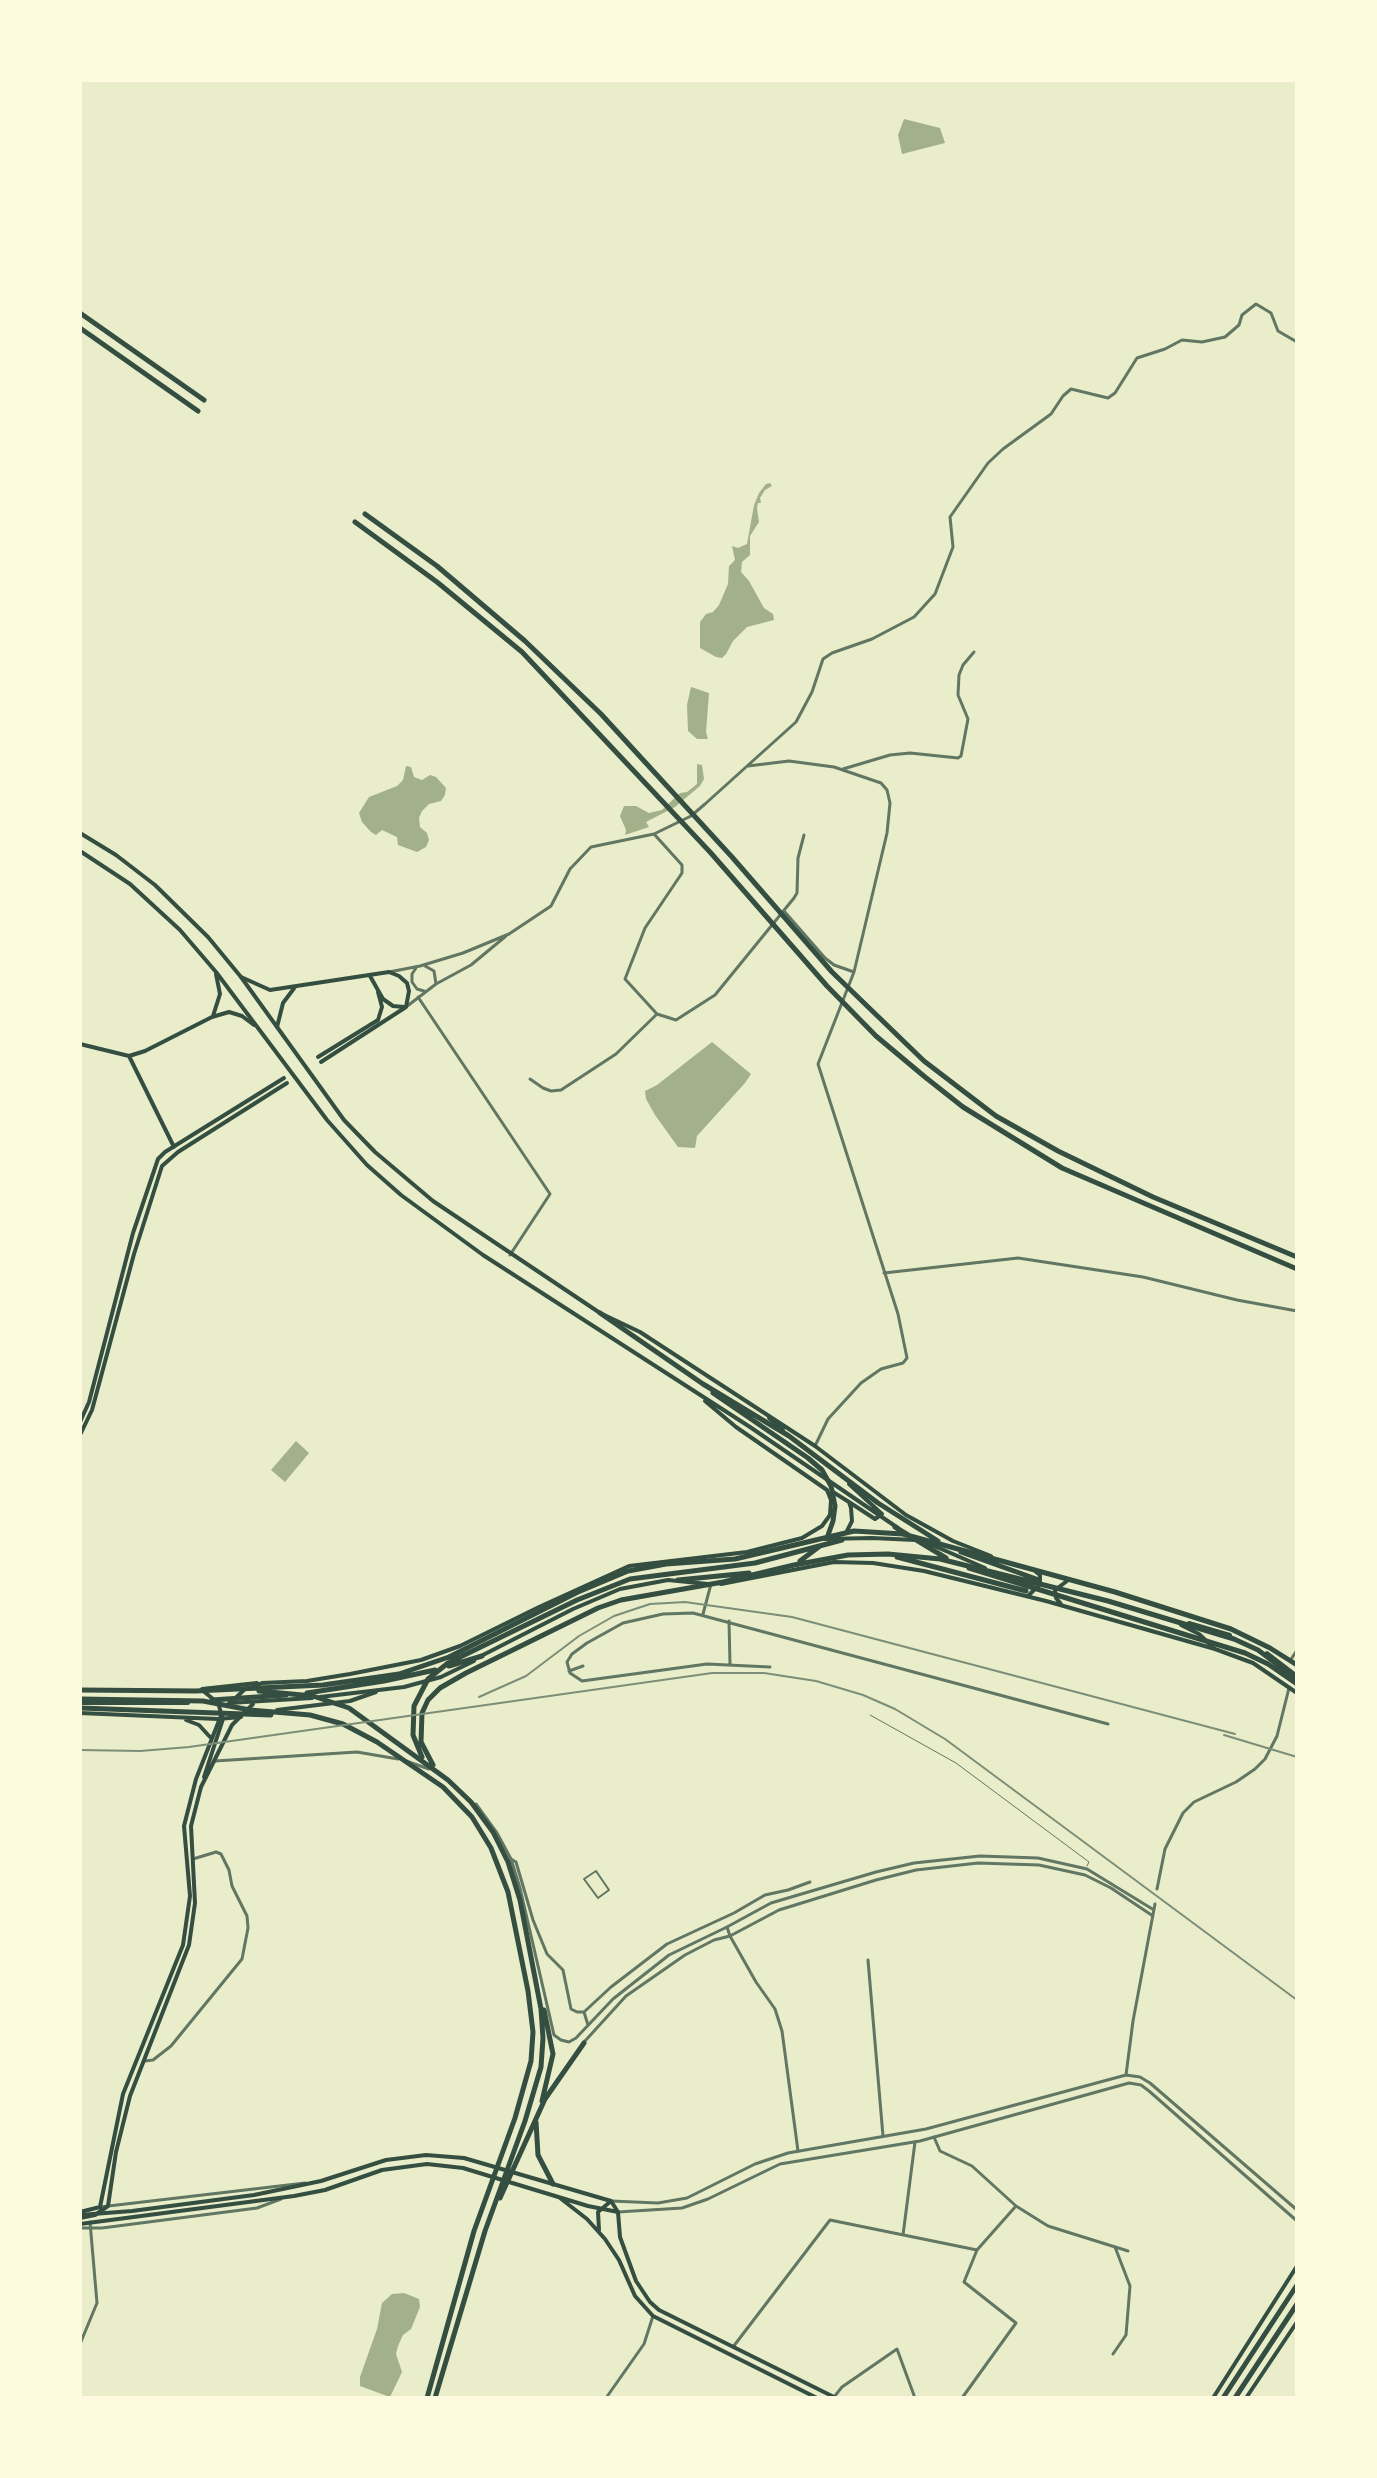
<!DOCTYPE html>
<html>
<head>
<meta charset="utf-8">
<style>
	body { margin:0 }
	#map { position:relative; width:1377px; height:2478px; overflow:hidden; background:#e9edc9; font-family:"Noto Serif",serif }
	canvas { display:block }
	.frame { position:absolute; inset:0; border:82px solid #fefae0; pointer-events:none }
</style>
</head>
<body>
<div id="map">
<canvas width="1377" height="2478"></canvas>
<div class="frame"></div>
</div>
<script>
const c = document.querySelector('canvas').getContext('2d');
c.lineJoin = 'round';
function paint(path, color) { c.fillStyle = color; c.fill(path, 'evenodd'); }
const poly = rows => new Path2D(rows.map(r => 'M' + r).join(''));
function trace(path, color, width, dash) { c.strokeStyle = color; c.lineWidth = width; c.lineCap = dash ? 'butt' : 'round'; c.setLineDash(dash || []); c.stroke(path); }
const water = poly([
	[904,119,940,128,945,143,902,154,898,135],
	[770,483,772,486,765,490,760,498,761,503,758,503,757,508,759,522,750,536,750,555,742,562,741,572,749,581,764,608,773,614,774,620,747,627,733,641,726,654,722,658,716,657,700,648,700,622,706,614,713,612,719,605,728,584,729,566,735,560,732,546,738,548,747,544,754,505,759,493,766,484],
	[691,687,709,693,706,732,708,739,697,739,688,731,687,705],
	[697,764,702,765,704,779,700,786,675,807,646,822,649,827,625,835,626,830,620,816,624,806,636,806,649,813,662,810,680,793,687,792,697,784],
	[406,766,411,767,414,777,422,780,430,775,436,777,446,788,445,795,441,801,429,804,422,811,419,818,420,827,427,833,429,840,426,847,417,852,398,845,397,837,382,830,376,835,371,832,362,822,359,813,369,797,397,786,403,780],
	[712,1042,751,1074,745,1083,697,1136,695,1148,678,1147,655,1115,646,1099,645,1091,657,1085],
	[296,1441,309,1453,285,1482,271,1470],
	[404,2293,419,2299,420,2307,411,2329,403,2335,398,2346,396,2354,402,2372,390,2397,360,2386,360,2377,377,2329,382,2303,392,2294]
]);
const service = poly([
	[870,1715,956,1763,1089,1862,1087,1866]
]);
const pedestrian = poly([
	[596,1871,609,1890,598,1898,584,1879,596,1871]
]);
const minor = poly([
	[748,766,789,761,834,767,881,783,887,790,890,803,887,833,854,972,818,1064,898,1314,907,1358,903,1363,881,1369,861,1383,828,1419,815,1446],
	[843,769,890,755,910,753,958,758,961,756,968,719,958,695,959,675,963,665,974,652],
	[654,834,682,865,682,873,645,928,625,979,657,1014],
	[784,911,825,958,834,965,854,972],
	[425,966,434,971,436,984],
	[416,968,412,974,412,982,417,989,424,991],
	[389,972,420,966,463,953,509,934,551,906,570,869,591,847,654,834,691,816,705,804,796,722,812,692,823,659,832,653,872,639,914,617,935,594,953,547,950,517,988,463,1003,449,1051,414,1063,396,1071,389,1108,398,1115,393,1137,358,1165,349,1182,340,1202,342,1225,337,1239,325,1242,315,1256,304,1271,313,1278,331,1297,342],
	[418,997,550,1194,510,1255],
	[406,1007,436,984,471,965,506,936],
	[530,1079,543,1088,551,1091,561,1090,616,1054,657,1014,676,1020,715,995,794,898,797,893,798,858,804,835],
	[884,1273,1018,1258,1143,1277,1237,1300,1297,1311],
	[703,1614,711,1584],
	[729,1621,730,1664],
	[1290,1661,1297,1650],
	[770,1667,707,1664,582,1681,570,1673,567,1662,572,1654,587,1643,623,1623,663,1614,693,1613,1108,1724],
	[569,1671,583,1666],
	[511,1859,516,1862,533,1920,547,1954,563,1970,571,2009,577,2012,584,2012,611,1987,667,1944,734,1913,765,1895,788,1890,810,1882],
	[1157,1889,1165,1849,1183,1813,1194,1802,1236,1782,1255,1769,1265,1759,1277,1736,1289,1688],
	[727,1927,771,1903,876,1872,914,1863,980,1856,1038,1858,1087,1869,1154,1910],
	[868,1960,883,2136],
	[584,2012,588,2025],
	[145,2061,153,2060,171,2046,242,1959,248,1928,247,1916,232,1886,229,1870,221,1854,216,1852,193,1859],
	[1126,2075,1133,2021,1155,1904],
	[934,2137,940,2151,972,2166,1016,2206,1048,2226,1128,2251],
	[798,2151,782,2031,775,2009,756,1982,730,1936,779,1910,876,1880,916,1870,978,1863,1039,1865,1085,1875,1111,1888,1153,1916],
	[100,2207,305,2183],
	[80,2228,102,2228,257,2208,281,2199],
	[903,2235,915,2142],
	[80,2344,97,2303,90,2222],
	[733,2347,830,2220,977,2250,1016,2206],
	[1113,2354,1126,2335,1130,2286,1115,2247],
	[834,2397,842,2387,897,2349,915,2398],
	[606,2398,644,2344,653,2316],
	[962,2398,1016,2323,964,2282,977,2250]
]);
const tertiary = poly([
	[215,1761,357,1752,398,1759],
	[406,1761,429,1769],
	[476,1804,497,1833,511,1859,520,1888,554,2035,561,2040,569,2042,576,2038,613,1999,669,1955,727,1927,730,1936,714,1940,685,1955,626,1996,585,2041],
	[611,2201,658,2203,687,2198,755,2164,788,2153,926,2129,1126,2075,1140,2077,1150,2083,1297,2210],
	[618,2212,682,2208,708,2199,780,2164,920,2141,1129,2083,1141,2085,1149,2091,1297,2221]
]);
const secondary = poly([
	[370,976,383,999,393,1006,404,1007],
	[241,977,270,990,389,972,399,976,407,983,409,991,406,1007],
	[213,1016,220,994,216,974],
	[277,1027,283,1003,295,987],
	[80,1044,129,1056,145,1051,212,1017,229,1012,242,1016,254,1025],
	[129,1056,174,1147],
	[318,1057,378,1020,382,1007,378,992],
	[321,1062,406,1007],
	[80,1422,89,1402,133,1233,158,1159,165,1152,284,1078],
	[80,1435,92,1410,134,1254,162,1166,178,1152,287,1083],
	[202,1690,218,1703,223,1719,204,1777],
	[277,1710,350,1701,376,1692],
	[80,1713,218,1719,241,1717],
	[186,1720,199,1725,210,1737],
	[560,2198,587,2219,605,2239,619,2260,635,2296,653,2316,817,2398],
	[611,2201,618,2212,620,2237,636,2281,650,2302,659,2310,836,2398],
	[80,2215,132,2211,254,2195,321,2181,386,2160,426,2155,464,2158,611,2201],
	[80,2224,294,2196,325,2190,382,2170,427,2164,463,2168,588,2206,618,2212],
	[599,2230,598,2212,611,2201]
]);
const primary = poly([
	[80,833,116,855,155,885,208,937,241,977,344,1120,375,1152,433,1201,600,1313,640,1332,815,1446,906,1515,953,1541,991,1556],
	[80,851,130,884,180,930,216,972,327,1120,367,1165,401,1195,483,1255,750,1427,898,1528],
	[769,1418,783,1430],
	[833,1492,849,1502,851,1508,852,1521,846,1533],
	[849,1502,875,1519,882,1514,849,1484],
	[824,1539,872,1538,915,1540],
	[923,1541,985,1568],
	[721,1584,834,1562,873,1563,924,1571,1046,1601,1215,1649,1253,1663,1297,1693],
	[1029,1595,1040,1584,1040,1575,1036,1572],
	[1061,1604,1056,1598,1055,1590,1067,1581],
	[1189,1623,1230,1635],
	[1181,1625,1199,1634,1215,1649],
	[1267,1653,1297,1676],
	[481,1656,573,1609,620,1589,668,1580,708,1584],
	[252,1687,262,1683,307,1681,350,1674,421,1660,460,1646,539,1607,629,1566,747,1552,802,1538,822,1526,830,1515,831,1500,827,1490,736,1427,705,1401],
	[202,1689,257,1683],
	[320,1697,404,1687,441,1677,474,1661],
	[80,1703,188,1703],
	[229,1703,312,1698],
	[227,1706,244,1690],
	[80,2212,100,2207,123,2094,183,1945,190,1896,184,1826,196,1779,222,1713],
	[80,2218,95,2215,108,2206,116,2152,130,2096,189,1945,195,1903,191,1826,201,1787,232,1725,253,1704],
	[1213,2398,1297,2266],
	[1246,2398,1297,2322]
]);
const trunk = poly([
	[600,1313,703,1384,789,1436,878,1503,938,1541],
	[713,1393,808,1458,822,1470,831,1486,835,1506,833,1521,827,1538],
	[895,1527,946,1558],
	[961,1552,1039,1580],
	[897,1557,1026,1591],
	[800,1561,820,1546],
	[969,1568,1245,1653,1268,1664,1297,1684],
	[678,1580,749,1573],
	[449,1666,482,1656],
	[80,1690,197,1691],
	[195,1691,323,1685,399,1674,449,1657,578,1592,628,1571,666,1564,735,1559,854,1531,903,1534,1115,1592,1231,1629,1270,1648,1297,1665],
	[259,1691,313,1696,349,1708,448,1780,471,1802,493,1832,508,1862,520,1900,541,2009,543,2038,541,2067,525,2121,485,2231,435,2398],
	[307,1693,384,1681,435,1670],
	[80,1699,203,1701,250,1710,310,1715,343,1724,377,1742,443,1787,472,1817,491,1848,508,1892,528,1991,533,2032,531,2061,515,2118,474,2231,427,2398],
	[212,1700,286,1695],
	[80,1708,271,1715],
	[422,1757,413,1735,414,1706,428,1679,448,1663,577,1600,630,1579,755,1563,842,1540],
	[433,1765,421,1742,422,1713,428,1700,440,1688,466,1673,598,1608,621,1600,723,1582,794,1565,848,1555,888,1554,940,1559,1108,1601,1234,1639,1258,1650,1297,1679],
	[542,2101,553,2054,544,2010],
	[536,2122,538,2155,553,2184],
	[500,2198,545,2099,584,2043],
	[1223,2398,1297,2285],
	[1235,2398,1297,2304]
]);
const motorway = poly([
	[80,313,204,400],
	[80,328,198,411],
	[365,514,437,566,525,641,601,714,732,857,832,972,924,1061,996,1116,1058,1151,1153,1197,1297,1257],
	[355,522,437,582,522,652,710,852,827,986,876,1036,925,1077,963,1107,1062,1168,1297,1269]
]);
const rail = poly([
	[479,1697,526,1676,579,1636,614,1616,650,1604,685,1602,792,1617,1235,1734],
	[1224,1735,1297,1757],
	[80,1750,140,1751,189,1747,712,1673,764,1673,816,1681,863,1695,895,1709,945,1739,1297,2000]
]);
paint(water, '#a3b18a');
trace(service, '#617663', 1);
trace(pedestrian, '#617663', 2);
trace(minor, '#617663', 3);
trace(tertiary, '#617663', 3);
trace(secondary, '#344e41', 4);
trace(primary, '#344e41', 4);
trace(trunk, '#344e41', 5);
trace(motorway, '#344e41', 5);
trace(rail, '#7c8e77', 2);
</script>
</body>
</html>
